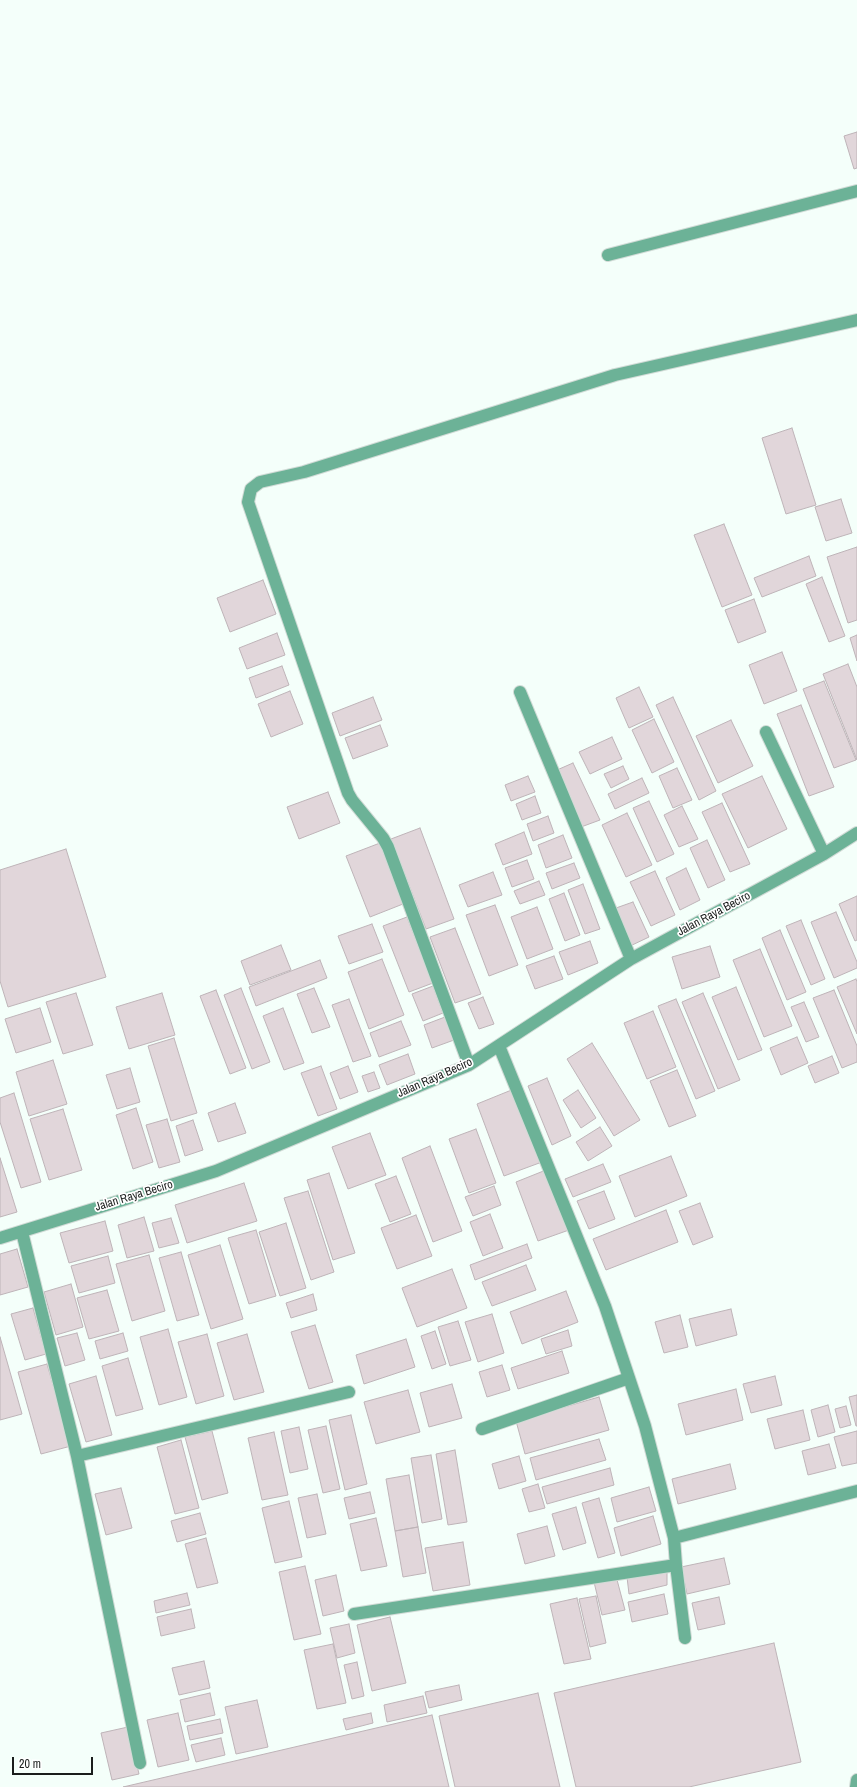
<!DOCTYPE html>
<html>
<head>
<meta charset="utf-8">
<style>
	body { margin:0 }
	#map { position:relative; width:857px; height:1787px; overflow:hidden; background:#f4fffa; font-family:"Archivo Narrow",sans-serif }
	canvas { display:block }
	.scale { position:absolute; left:12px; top:1757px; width:81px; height:18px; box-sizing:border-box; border:2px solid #1a1d1c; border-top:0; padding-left:5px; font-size:12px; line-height:14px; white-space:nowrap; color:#1a1d1c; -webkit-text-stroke:3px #fff; paint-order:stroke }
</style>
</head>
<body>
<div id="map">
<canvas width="857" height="1787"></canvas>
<div class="scale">20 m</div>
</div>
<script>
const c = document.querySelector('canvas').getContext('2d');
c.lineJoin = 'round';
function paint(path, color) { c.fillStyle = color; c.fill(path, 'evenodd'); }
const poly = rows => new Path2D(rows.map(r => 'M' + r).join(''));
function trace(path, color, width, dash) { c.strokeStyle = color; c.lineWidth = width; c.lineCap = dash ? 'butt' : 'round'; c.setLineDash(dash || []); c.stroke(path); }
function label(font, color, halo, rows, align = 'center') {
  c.font = font + ' "Archivo Narrow",sans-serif'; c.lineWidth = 3.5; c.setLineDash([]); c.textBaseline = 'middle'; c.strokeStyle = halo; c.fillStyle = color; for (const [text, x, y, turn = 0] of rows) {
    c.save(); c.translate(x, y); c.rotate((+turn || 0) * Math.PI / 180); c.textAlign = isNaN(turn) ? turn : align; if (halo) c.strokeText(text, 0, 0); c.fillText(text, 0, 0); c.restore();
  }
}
const building = poly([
	[857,132,857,168,854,169,844,136,857,132],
	[792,428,816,505,786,514,762,438,792,428],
	[841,499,852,533,826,541,815,507,841,499],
	[724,524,752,595,722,607,694,535,724,524],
	[857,547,857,620,848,623,827,557,857,547],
	[809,556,816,576,762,597,754,578,809,556],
	[822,577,845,636,829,642,806,584,822,577],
	[263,580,276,614,230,632,217,598,263,580],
	[754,599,766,632,738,643,725,610,754,599],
	[277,633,285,655,247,669,239,648,277,633],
	[857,635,857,661,850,638,857,635],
	[782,652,797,691,764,704,749,665,782,652],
	[848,664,857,687,857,760,823,674,848,664],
	[282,666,289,685,256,698,249,678,282,666],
	[824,681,856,760,834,768,803,689,824,681],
	[639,687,653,717,629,728,616,698,639,687],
	[290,691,303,724,271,737,258,704,290,691],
	[373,697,382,720,340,736,332,713,373,697],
	[673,697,716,791,699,800,656,705,673,697],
	[801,705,834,787,809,796,777,714,801,705],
	[654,719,674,762,652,773,632,730,654,719],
	[731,720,753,766,718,783,696,736,731,720],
	[380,725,388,746,353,759,345,738,380,725],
	[612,737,622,759,590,774,579,752,612,737],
	[573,763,600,820,581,827,557,770,573,763],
	[623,766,629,779,611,788,604,774,623,766],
	[677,768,692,800,673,808,659,776,677,768],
	[528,776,535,792,511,801,505,785,528,776],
	[762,776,787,829,748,848,722,794,762,776],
	[642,778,649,793,615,809,608,794,642,778],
	[328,792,340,823,299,839,287,807,328,792],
	[535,796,541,813,522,820,516,804,535,796],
	[649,801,674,854,657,862,633,808,649,801],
	[722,803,750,864,730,872,702,812,722,803],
	[682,806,698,839,679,847,664,815,682,806],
	[627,813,652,865,626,877,602,825,627,813],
	[548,816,554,833,533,841,527,824,548,816],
	[420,828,454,919,426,929,391,839,420,828],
	[524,832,532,854,503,865,495,844,524,832],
	[563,835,572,858,546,868,538,845,563,835],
	[707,840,725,880,708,888,690,848,707,840],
	[380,843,403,904,370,917,346,856,380,843],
	[66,849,106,977,8,1007,0,981,0,870,66,849],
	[527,860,534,879,512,887,505,868,527,860],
	[574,863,580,878,552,889,546,873,574,863],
	[686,868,700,900,680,910,666,878,686,868],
	[655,871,675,915,651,926,630,882,655,871],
	[493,872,502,895,468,907,459,885,493,872],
	[539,881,545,895,520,904,514,891,539,881],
	[583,884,600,929,585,934,568,890,583,884],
	[564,893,580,935,565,941,549,899,564,893],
	[857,896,857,940,855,941,839,904,857,896],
	[633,902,649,937,628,947,616,908,633,902],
	[495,905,518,965,489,976,466,915,495,905],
	[537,907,553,949,527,959,511,917,537,907],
	[836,912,857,962,857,968,834,978,811,922,836,912],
	[407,917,433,983,409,992,383,926,407,917],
	[801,920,825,979,811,985,786,926,801,920],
	[372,924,383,952,349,964,338,936,372,924],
	[455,928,481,994,455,1003,430,937,455,928],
	[780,930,806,992,787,1000,762,938,780,930],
	[590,941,598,963,568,975,559,952,590,941],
	[281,945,291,970,250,985,241,961,281,945],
	[710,946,720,977,682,989,672,957,710,946],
	[760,949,792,1026,764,1037,733,960,760,949],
	[554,956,563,979,535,989,526,966,554,956],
	[382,959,404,1015,369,1029,348,972,382,959],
	[320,960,327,978,256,1006,249,987,320,960],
	[856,979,857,982,857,1034,837,987,856,979],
	[433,986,443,1013,423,1021,412,994,433,986],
	[736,987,762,1050,738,1060,712,997,736,987],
	[241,988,270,1062,252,1069,224,995,241,988],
	[314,988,330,1027,312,1033,297,994,314,988],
	[216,990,246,1068,230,1074,200,996,216,990],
	[834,990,857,1046,857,1062,842,1068,813,998,834,990],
	[76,993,93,1045,63,1054,46,1002,76,993],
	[162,993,175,1035,129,1049,116,1007,162,993],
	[703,993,740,1080,718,1089,682,1002,703,993],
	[483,997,494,1024,479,1029,468,1003,483,997],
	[349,999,371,1056,353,1062,332,1005,349,999],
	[676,999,715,1091,696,1099,658,1006,676,999],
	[804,1002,819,1037,806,1042,791,1007,804,1002],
	[40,1008,51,1042,16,1053,5,1019,40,1008],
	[283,1008,304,1063,284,1070,263,1016,283,1008],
	[653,1011,676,1067,647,1079,624,1023,653,1011],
	[445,1017,454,1040,432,1048,424,1025,445,1017],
	[401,1021,411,1045,379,1057,370,1033,401,1021],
	[797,1037,808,1063,781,1075,770,1048,797,1037],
	[174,1038,197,1113,171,1121,148,1046,174,1038],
	[592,1043,640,1120,614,1136,567,1059,592,1043],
	[408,1054,415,1074,387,1085,379,1065,408,1054],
	[832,1056,839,1073,815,1083,808,1066,832,1056],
	[53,1060,67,1104,29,1116,16,1072,53,1060],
	[321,1066,337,1109,318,1116,301,1073,321,1066],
	[348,1066,358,1092,340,1099,330,1073,348,1066],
	[130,1068,140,1102,117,1109,106,1075,130,1068],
	[677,1070,696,1116,669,1127,650,1081,677,1070],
	[374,1072,380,1088,368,1092,362,1076,374,1072],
	[547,1078,571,1136,552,1145,528,1086,547,1078],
	[514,1089,542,1162,504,1176,477,1104,514,1089],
	[578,1090,596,1118,581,1128,563,1100,578,1090],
	[14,1093,41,1182,21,1188,0,1122,0,1098,14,1093],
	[235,1103,246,1133,218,1142,208,1113,235,1103],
	[136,1108,153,1162,133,1169,116,1115,136,1108],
	[63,1109,82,1170,49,1180,30,1119,63,1109],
	[167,1119,180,1162,159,1168,146,1125,167,1119],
	[193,1120,203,1150,185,1156,176,1126,193,1120],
	[600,1127,612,1146,588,1161,576,1142,600,1127],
	[476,1129,496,1183,469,1193,449,1139,476,1129],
	[370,1133,386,1175,348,1189,332,1147,370,1133],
	[430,1146,462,1231,433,1242,402,1158,430,1146],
	[671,1156,687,1196,635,1217,619,1176,671,1156],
	[0,1158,17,1212,0,1217,0,1158],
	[603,1164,611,1182,573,1197,565,1179,603,1164],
	[546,1170,569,1230,538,1241,516,1182,546,1170],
	[329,1173,355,1253,333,1260,307,1180,329,1173],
	[396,1176,411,1214,390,1222,375,1184,396,1176],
	[244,1183,257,1221,187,1243,175,1205,244,1183],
	[494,1186,501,1205,473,1216,465,1197,494,1186],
	[308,1191,334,1272,311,1280,284,1198,308,1191],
	[604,1191,615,1219,589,1229,577,1201,604,1191],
	[700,1203,713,1237,693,1245,679,1211,700,1203],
	[666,1210,678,1242,606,1270,593,1239,666,1210],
	[490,1214,503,1248,483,1256,470,1222,490,1214],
	[416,1215,432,1256,397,1269,381,1228,416,1215],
	[144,1217,154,1251,127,1258,118,1225,144,1217],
	[171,1218,179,1243,159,1248,152,1223,171,1218],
	[105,1221,113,1251,69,1263,60,1233,105,1221],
	[286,1223,306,1288,280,1296,259,1232,286,1223],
	[256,1230,276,1296,249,1304,228,1238,256,1230],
	[527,1244,532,1258,475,1280,470,1265,527,1244],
	[220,1245,243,1319,211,1329,188,1255,220,1245],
	[17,1249,28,1287,0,1295,0,1254,17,1249],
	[181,1252,199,1315,177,1321,159,1258,181,1252],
	[149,1255,165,1311,132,1321,116,1264,149,1255],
	[108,1256,115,1283,79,1293,71,1266,108,1256],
	[526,1265,536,1290,492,1306,482,1282,526,1265],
	[452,1269,467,1308,417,1327,402,1288,452,1269],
	[71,1284,83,1327,56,1335,44,1292,71,1284],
	[107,1290,119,1331,89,1339,77,1298,107,1290],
	[566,1291,578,1322,522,1344,510,1312,566,1291],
	[313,1294,317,1310,291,1318,286,1303,313,1294],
	[33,1308,46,1354,25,1360,11,1314,33,1308],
	[731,1309,737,1335,696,1346,689,1319,731,1309],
	[492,1314,504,1353,478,1362,465,1322,492,1314],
	[680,1315,688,1347,664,1353,655,1322,680,1315],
	[458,1321,471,1360,450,1366,438,1327,458,1321],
	[315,1325,333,1382,309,1389,291,1332,315,1325],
	[168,1329,187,1397,159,1405,140,1337,168,1329],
	[568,1330,572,1346,546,1354,541,1339,568,1330],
	[435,1331,446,1364,432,1369,421,1336,435,1331],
	[77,1333,85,1360,65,1366,57,1338,77,1333],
	[123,1333,128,1351,100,1359,95,1341,123,1333],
	[207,1334,224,1396,196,1404,178,1342,207,1334],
	[247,1334,264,1392,234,1400,217,1343,247,1334],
	[0,1337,22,1414,0,1420,0,1337],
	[406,1339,415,1367,364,1384,356,1355,406,1339],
	[562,1351,569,1373,518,1389,511,1368,562,1351],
	[128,1358,143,1409,116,1416,102,1366,128,1358],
	[47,1364,71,1446,41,1454,18,1372,47,1364],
	[502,1365,510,1390,487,1397,479,1372,502,1365],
	[96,1376,112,1435,86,1442,69,1384,96,1376],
	[775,1376,782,1405,751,1413,743,1384,775,1376],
	[452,1384,462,1418,429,1427,420,1393,452,1384],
	[736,1389,743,1420,686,1435,678,1404,736,1389],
	[408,1390,420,1432,376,1444,364,1402,408,1390],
	[857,1395,857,1426,856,1426,849,1397,857,1395],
	[599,1397,609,1430,525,1454,516,1421,599,1397],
	[828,1405,835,1432,818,1437,811,1410,828,1405],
	[846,1406,851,1425,840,1428,835,1409,846,1406],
	[803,1410,810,1440,775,1449,767,1419,803,1410],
	[351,1415,367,1484,345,1490,329,1420,351,1415],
	[326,1426,340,1489,323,1493,308,1430,326,1426],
	[299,1427,308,1469,290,1473,281,1431,299,1427],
	[212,1431,228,1493,202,1500,185,1437,212,1431],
	[857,1431,857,1463,842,1466,834,1437,857,1431],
	[274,1432,288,1495,262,1500,248,1438,274,1432],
	[599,1439,606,1460,536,1480,530,1458,599,1439],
	[181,1440,199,1508,175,1514,157,1447,181,1440],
	[829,1444,836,1468,808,1475,802,1451,829,1444],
	[455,1450,467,1522,448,1525,436,1454,455,1450],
	[431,1455,442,1519,422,1523,411,1458,431,1455],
	[519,1456,526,1481,499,1489,492,1464,519,1456],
	[730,1464,736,1489,678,1504,672,1479,730,1464],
	[610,1468,614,1485,547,1504,542,1487,610,1468],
	[409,1475,418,1527,395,1531,386,1479,409,1475],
	[538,1484,545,1508,529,1512,522,1489,538,1484],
	[649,1487,656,1511,617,1522,611,1498,649,1487],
	[121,1488,132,1528,106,1535,95,1494,121,1488],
	[370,1492,375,1513,349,1519,344,1498,370,1492],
	[317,1494,326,1534,307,1538,298,1498,317,1494],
	[599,1498,615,1553,598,1558,582,1503,599,1498],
	[289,1501,302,1557,275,1563,262,1508,289,1501],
	[576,1507,586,1543,563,1550,552,1514,576,1507],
	[200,1513,206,1534,177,1542,171,1521,200,1513],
	[653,1516,661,1544,621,1556,614,1528,653,1516],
	[376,1518,387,1566,361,1571,350,1524,376,1518],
	[547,1526,555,1556,525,1564,517,1534,547,1526],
	[418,1527,426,1573,403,1577,395,1531,418,1527],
	[206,1538,218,1583,197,1588,185,1544,206,1538],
	[463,1542,470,1585,433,1591,425,1548,463,1542],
	[724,1558,730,1584,687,1594,681,1567,724,1558],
	[305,1566,321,1634,294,1640,279,1572,305,1566],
	[667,1572,667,1585,629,1594,627,1577,667,1572],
	[336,1575,344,1611,323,1616,315,1580,336,1575],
	[616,1576,625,1610,602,1615,593,1578,616,1576],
	[187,1593,190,1605,156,1613,154,1601,187,1593],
	[664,1594,668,1614,632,1622,628,1602,664,1594],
	[596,1596,606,1643,590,1647,579,1599,596,1596],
	[719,1597,725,1624,698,1630,692,1603,719,1597],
	[577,1598,591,1659,564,1664,550,1604,577,1598],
	[191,1609,195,1628,161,1636,157,1617,191,1609],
	[390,1617,406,1683,372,1691,357,1625,390,1617],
	[349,1624,355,1653,337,1658,330,1628,349,1624],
	[774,1643,801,1762,689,1787,576,1787,554,1693,774,1643],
	[333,1644,346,1703,317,1709,304,1650,333,1644],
	[204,1661,210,1688,179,1695,172,1668,204,1661],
	[357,1662,364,1696,352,1699,344,1665,357,1662],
	[459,1685,462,1700,429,1708,425,1692,459,1685],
	[210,1693,215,1715,185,1722,180,1700,210,1693],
	[538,1693,560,1787,455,1787,439,1716,538,1693],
	[423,1696,427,1713,387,1722,384,1705,423,1696],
	[257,1700,268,1747,236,1754,225,1707,257,1700],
	[178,1713,189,1760,158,1767,147,1720,178,1713],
	[371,1713,373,1723,346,1730,343,1719,371,1713],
	[432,1715,449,1787,123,1787,432,1715],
	[220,1719,223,1733,190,1740,187,1726,220,1719],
	[128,1727,139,1774,112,1780,101,1733,128,1727],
	[221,1738,225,1755,196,1762,191,1745,221,1738]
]);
const minor = poly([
	[608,255,857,191],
	[520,692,631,959],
	[766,732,824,854],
	[499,1046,605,1306,645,1426,674,1538,676,1565,685,1638],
	[469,1065,388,847,383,838,352,800,348,793,248,502,251,489,260,482,304,472,615,375,857,320],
	[22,1232,77,1456,140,1763],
	[0,1238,216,1171,469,1065,631,959,824,854,857,833],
	[482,1429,629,1378],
	[77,1456,349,1392],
	[674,1538,857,1491],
	[354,1614,676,1565],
	[856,1787,857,1780]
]);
const streetNames = [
	["Jalan Raya Beciro",714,914,-28],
	["Jalan Raya Beciro",435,1078,-24],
	["Jalan Raya Beciro",134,1196,-17]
];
paint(building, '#e1d6da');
trace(building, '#beb4b8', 1);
trace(minor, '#d1dbd6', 14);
trace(minor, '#6cb297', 12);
label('12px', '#1a1d1c', '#fff', streetNames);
</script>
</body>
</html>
